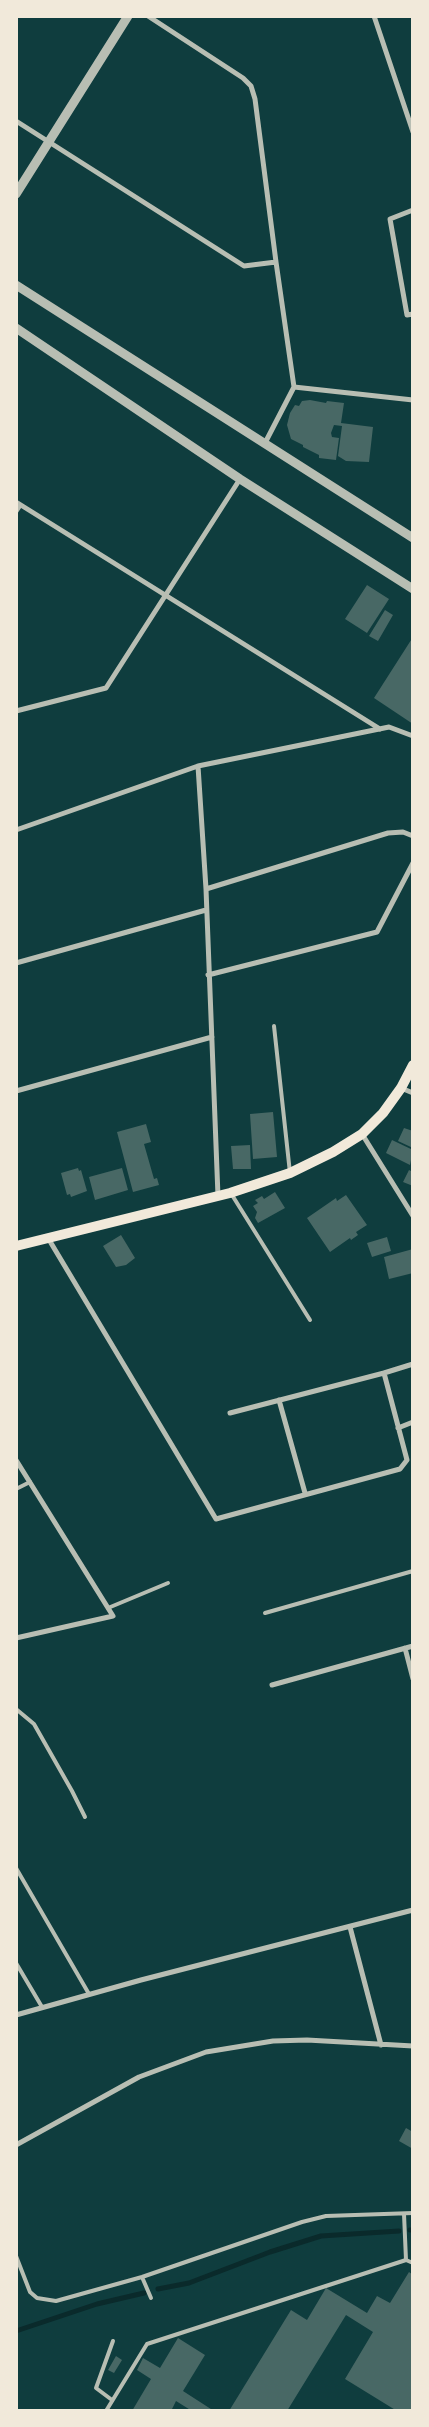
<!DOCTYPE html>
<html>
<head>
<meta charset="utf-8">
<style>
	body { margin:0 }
	#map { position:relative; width:429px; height:2427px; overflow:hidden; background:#0f3d3e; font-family:"PT Sans Narrow",sans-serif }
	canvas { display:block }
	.frame { position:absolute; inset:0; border:18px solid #f1e9da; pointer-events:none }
</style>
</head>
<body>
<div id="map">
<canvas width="429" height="2427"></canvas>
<div class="frame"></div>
</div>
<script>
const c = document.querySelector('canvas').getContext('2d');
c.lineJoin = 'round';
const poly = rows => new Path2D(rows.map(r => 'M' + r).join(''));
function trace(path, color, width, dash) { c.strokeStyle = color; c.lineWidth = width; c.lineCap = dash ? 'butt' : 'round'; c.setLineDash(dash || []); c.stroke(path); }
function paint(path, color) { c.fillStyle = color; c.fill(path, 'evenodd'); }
const stream = poly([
	[410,2230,413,2230],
	[158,2289,189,2283,270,2252,321,2236,399,2231],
	[16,2331,97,2304,144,2293]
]);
const building = poly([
	[310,400,326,403,327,401,344,403,341,423,373,427,369,462,346,461,338,456,342,426,334,425,331,433,332,437,339,438,336,460,319,458,319,455,303,447,303,445,291,439,287,425,290,413,295,405,299,406,302,401],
	[367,585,389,599,367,633,345,619],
	[385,610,393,615,378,641,369,636],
	[413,637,413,724,374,698],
	[273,1112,277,1157,253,1159,250,1114],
	[146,1124,151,1142,144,1144,154,1179,157,1178,159,1185,133,1192,117,1132],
	[404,1128,413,1131,413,1148,398,1141],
	[392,1140,413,1150,410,1165,386,1153],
	[250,1145,251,1169,233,1169,231,1146],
	[78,1168,79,1171,81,1170,87,1191,71,1197,70,1194,67,1195,61,1173],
	[122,1168,128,1190,95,1200,89,1177],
	[409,1170,413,1172,413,1186,403,1182],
	[275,1192,285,1208,258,1223,255,1218,257,1212,253,1206,258,1203,255,1200,262,1196,264,1199],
	[346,1195,367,1225,356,1232,358,1235,351,1240,350,1238,330,1252,307,1218,336,1198,337,1201],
	[121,1235,135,1258,126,1265,116,1267,103,1246],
	[387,1237,391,1251,372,1257,367,1243],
	[413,1249,413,1273,389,1279,384,1257],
	[406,2128,413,2132,413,2149,399,2141],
	[409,2272,413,2275,413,2411,397,2411,345,2379,373,2332,346,2315,287,2411,229,2411,291,2310,307,2320,326,2288,367,2313,377,2296,390,2303],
	[178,2338,205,2355,183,2391,214,2411,192,2411,176,2401,171,2411,132,2411,151,2379,137,2370,143,2358,160,2368],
	[116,2356,122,2360,114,2373,108,2370]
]);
const service = poly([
	[274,1026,290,1173],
	[232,1195,310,1320],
	[16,1489,30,1482],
	[108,1608,168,1583],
	[265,1613,413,1571],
	[16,1709,34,1724,72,1791,85,1817],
	[16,1868,89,1994],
	[16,1963,42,2007],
	[404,2214,406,2260],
	[16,2256,30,2292,37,2298,56,2301,142,2277,302,2222,326,2216,413,2213],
	[142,2277,151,2298],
	[112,2400,96,2388,113,2341],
	[106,2411,147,2344,406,2260,413,2263]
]);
const minor = poly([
	[374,16,413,132],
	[16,121,244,266,276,262,255,99,251,86,243,78,148,16],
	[413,210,390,219,407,315,413,314],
	[294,387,413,400],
	[265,443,294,387,276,262],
	[16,502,380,729],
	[16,511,20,505],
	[16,711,106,688,240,479],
	[198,766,206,889,218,1196],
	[16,830,198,766,389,727,413,736],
	[206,889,388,833,403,832,413,836],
	[16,963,206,910],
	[208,975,377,932,413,863],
	[401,1088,413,1093],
	[16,1091,212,1037],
	[362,1134,413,1216],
	[48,1238,216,1519,400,1469,407,1460,384,1373,230,1413],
	[384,1373,413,1364],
	[279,1400,305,1493],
	[398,1428,413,1422],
	[16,1460,113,1616,16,1638],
	[405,1648,413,1679],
	[272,1685,413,1646],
	[350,1927,381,2045],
	[16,2015,141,1980,413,1910],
	[16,2145,139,2077,206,2052,273,2041,307,2040,413,2046]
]);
const tertiary = poly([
	[16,194,128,16],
	[16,285,413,538],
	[16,328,240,479,413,589]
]);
const secondary = poly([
	[16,1246,230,1193,290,1173,333,1152,362,1134,383,1113,401,1088,413,1065]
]);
trace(stream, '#0a2a2b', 5);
paint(building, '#486865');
trace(service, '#b8beb3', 4);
trace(minor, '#b8beb3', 5);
trace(tertiary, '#b8beb3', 9);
trace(secondary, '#f1e9da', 10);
</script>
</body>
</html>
